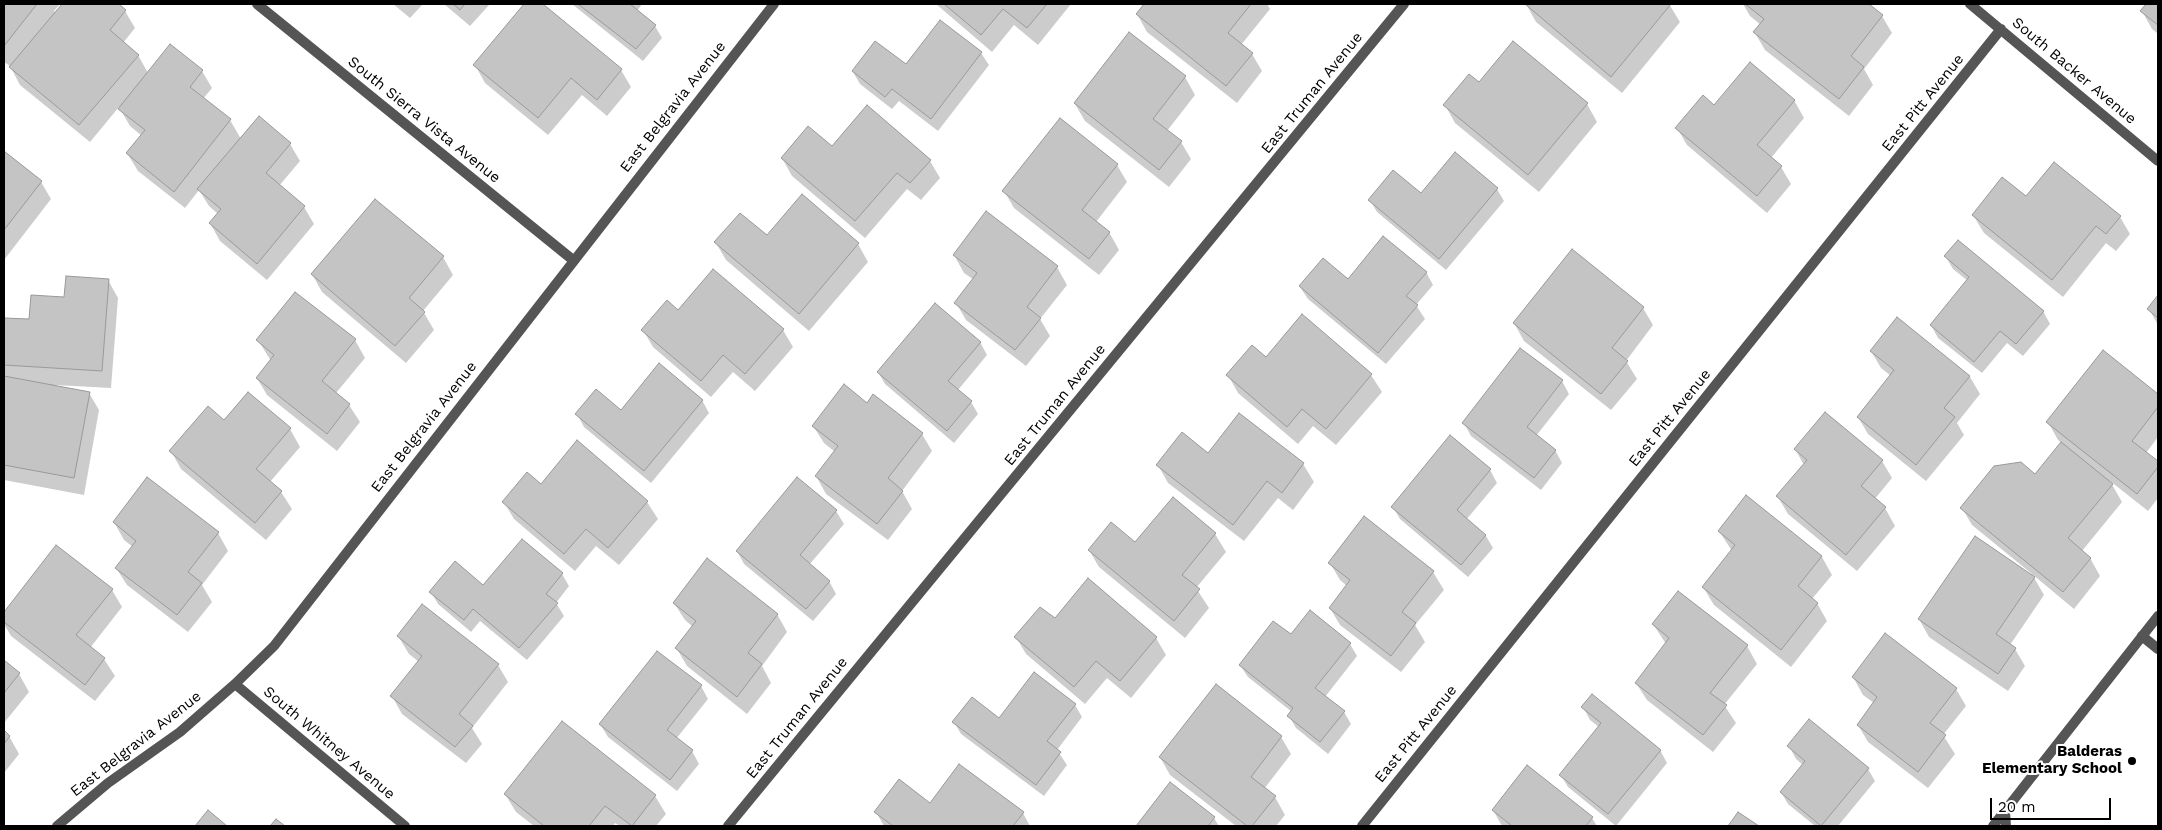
<!DOCTYPE html>
<html>
<head>
<meta charset="utf-8">
<style>
	body { margin:0 }
	#map { position:relative; width:2162px; height:830px; overflow:hidden; background:#fff; font-family:"Work Sans",sans-serif }
	canvas { display:block }
	.frame { position:absolute; inset:0; border:5px solid #000; pointer-events:none }
	.scale { position:absolute; left:1990px; top:798px; width:121px; height:22px; box-sizing:border-box; border:2px solid #000; border-top:0; padding-left:6px; font-size:15px; line-height:18px; white-space:nowrap; color:#000; -webkit-text-stroke:4px #fff; paint-order:stroke }
</style>
</head>
<body>
<div id="map">
<canvas width="2162" height="830"></canvas>
<div class="frame"></div>
<div class="scale">20 m</div>
</div>
<script>
const c = document.querySelector('canvas').getContext('2d');
c.lineJoin = 'round';
function paint(path, color) { c.fillStyle = color; c.fill(path, 'evenodd'); }
const poly = rows => new Path2D(rows.map(r => 'M' + r).join(''));
function trace(path, color, width, dash) { c.strokeStyle = color; c.lineWidth = width; c.lineCap = dash ? 'butt' : 'round'; c.setLineDash(dash || []); c.stroke(path); }
function label(font, color, halo, rows, align = 'center') {
  c.font = font + ' "Work Sans",sans-serif'; c.lineWidth = 4; c.setLineDash([]); c.textBaseline = 'middle'; c.strokeStyle = halo; c.fillStyle = color; for (const [text, x, y, turn = 0] of rows) {
    c.save(); c.translate(x, y); c.rotate((+turn || 0) * Math.PI / 180); c.textAlign = isNaN(turn) ? turn : align; if (halo) c.strokeText(text, 0, 0); c.fillText(text, 0, 0); c.restore();
  }
}
const shadow = poly([
	[4,4,60,4,54,11,56,13,63,4,117,4,125,11,135,28,123,43,138,55,148,73,202,71,212,88,203,99,230,120,241,139,290,144,300,161,279,186,304,207,314,224,267,280,220,241,210,223,218,214,209,206,199,190,185,208,138,171,127,153,142,136,130,126,119,107,90,142,20,85,10,66,4,62],
	[393,4,423,4,410,18],
	[444,4,490,4,470,26],
	[525,4,541,4,621,70,631,87,607,116,582,95,548,135,485,83,475,65],
	[572,4,642,4,637,11,655,26,662,38,643,61],
	[936,4,1071,4,1038,45,1014,25,992,52],
	[1145,4,1267,4,1270,9,1241,45,1252,54,1262,71,1237,103,1147,32,1137,14],
	[1526,4,1669,4,1680,22,1622,93,1536,22],
	[1743,4,1867,4,1882,16,1892,33,1864,69,1873,85,1849,116,1765,50,1755,33,1761,25,1750,16],
	[2148,4,2158,4,2158,34,2152,29,2142,11],
	[941,22,981,53,989,65,938,131,899,101,892,109,860,84,853,72,906,66],
	[1130,33,1185,77,1195,95,1167,131,1181,142,1191,159,1169,187,1085,121,1075,104],
	[1513,43,1587,104,1597,122,1539,192,1455,123,1445,105,1480,83],
	[1794,100,1804,118,1771,158,1781,167,1791,184,1767,213,1687,145,1677,128,1715,107],
	[832,148,930,161,940,178,921,200,907,189,865,238,792,176,782,158],
	[4,152,41,182,51,199,4,260],
	[1117,165,1127,182,1096,222,1109,232,1119,250,1099,275,1014,208,1004,191],
	[1497,189,1504,201,1446,270,1377,212,1370,200],
	[2027,198,2120,217,2130,234,2116,251,2106,243,2063,297,1984,233,1973,215],
	[767,237,858,244,868,262,809,331,726,260,716,243],
	[954,255,1057,267,1067,285,1040,319,1050,336,1026,366,966,320,956,303,974,280,964,273],
	[443,257,453,275,423,311,434,330,406,363,322,292,312,274],
	[1946,257,2043,311,2050,324,2023,356,2007,343,1982,373,1938,338,1931,325,1968,281,1953,269],
	[1426,272,1433,285,1416,305,1425,319,1386,364,1308,299,1300,287],
	[108,280,118,298,111,388,55,385,55,386,89,393,99,410,84,495,4,480,4,319,30,321,66,298],
	[2158,297,2158,325,2149,309],
	[1643,308,1653,325,1626,361,1637,379,1611,410,1524,341,1514,323],
	[679,312,783,330,793,347,755,391,733,372,711,397,653,347,643,330],
	[1302,316,1371,375,1382,392,1336,445,1313,426,1298,444,1238,393,1228,375,1266,359],
	[258,340,355,340,365,358,336,393,349,405,360,422,337,451,267,395,257,378,271,361],
	[980,342,987,355,958,390,971,402,978,414,954,443,885,384,878,372],
	[1871,351,1970,377,1980,394,1957,423,1964,435,1926,481,1868,434,1858,417,1891,376,1881,368],
	[2103,352,2158,396,2158,437,2146,453,2158,463,2158,498,2148,511,2110,481,2122,502,2082,551,2090,558,2100,576,2074,609,2032,574,2044,595,2010,645,2015,649,2025,666,2008,691,1929,637,1919,619,2032,574,1972,525,1962,508,2036,476,2062,443,2058,440,2048,422],
	[1562,381,1569,394,1536,436,1555,450,1562,463,1541,490,1471,436,1464,423],
	[702,400,709,413,651,483,584,427,577,414,621,411],
	[867,404,922,434,932,451,902,491,912,509,888,540,826,494,816,476,835,452,824,443,813,426],
	[1240,414,1303,464,1314,482,1293,510,1278,498,1244,541,1168,483,1158,465,1208,455],
	[224,422,290,429,300,447,270,482,281,492,292,509,266,540,181,469,171,451],
	[577,442,647,502,658,519,619,565,596,546,575,571,514,519,504,502,541,486],
	[1795,449,1882,461,1892,478,1874,500,1885,508,1895,526,1857,571,1788,514,1778,497,1804,465],
	[1490,470,1497,483,1466,520,1486,536,1493,548,1468,577,1400,519,1393,507],
	[147,479,218,533,228,551,202,585,212,602,188,632,127,585,116,568,133,547,124,540,114,522],
	[797,479,836,511,844,524,809,565,829,581,836,594,813,621,744,564,737,551],
	[1746,497,1822,557,1832,575,1812,599,1817,603,1827,621,1791,667,1714,605,1703,587,1732,551,1719,531],
	[1173,499,1215,534,1226,552,1196,588,1209,608,1185,638,1099,567,1089,550,1136,544],
	[1364,518,1433,572,1444,590,1415,625,1425,642,1401,672,1340,625,1330,608,1347,586,1340,580,1330,563],
	[56,547,112,590,122,607,90,648,104,659,115,676,95,701,11,636,4,624,4,614],
	[562,574,569,586,556,603,564,616,527,660,480,621,471,632,438,604,431,592,483,587],
	[674,603,777,614,787,632,762,666,771,683,747,714,687,666,677,649,693,627,685,620],
	[1055,620,1156,638,1166,655,1131,698,1107,678,1085,704,1026,654,1016,637],
	[1653,624,1747,646,1757,664,1724,705,1736,723,1713,752,1647,700,1636,683,1666,644],
	[398,636,498,665,508,682,472,728,482,744,466,763,402,714,392,696,419,662,409,654],
	[1291,636,1350,644,1357,656,1325,697,1344,712,1351,724,1328,754,1296,728,1289,716,1292,712,1248,677,1240,665],
	[4,662,19,674,29,692,4,723],
	[1853,677,1956,689,1966,706,1943,735,1955,754,1928,788,1868,742,1858,725,1874,703,1863,695],
	[701,686,708,699,676,739,692,751,699,764,677,791,608,737,600,724],
	[1075,705,1082,717,1057,750,1067,765,1044,796,961,734,954,722,1000,719],
	[1583,707,1660,750,1667,763,1616,826,1568,787,1561,775,1599,727,1590,720],
	[562,722,655,796,666,814,656,826,620,826,615,823,613,826,534,826,516,812,505,794],
	[4,732,9,736,19,754,4,773],
	[1281,737,1291,754,1264,789,1275,797,1285,815,1276,826,1236,826,1170,775,1160,757],
	[1789,746,1868,769,1875,781,1838,826,1815,826,1788,804,1781,792,1803,765,1796,759],
	[1170,784,1214,818,1219,826,1138,826],
	[931,804,1023,813,1030,826,884,826,876,812],
	[1493,810,1592,818,1597,826,1502,826]
]);
const building = poly([
	[4,4,37,4,4,46,4,4],
	[62,4,119,4,126,10,110,30,139,55,79,125,9,67,62,4],
	[453,4,465,4,460,10,453,4],
	[524,4,543,4,622,69,597,100,571,78,538,118,473,65,524,4],
	[578,4,630,4,656,25,636,49,578,4],
	[944,4,1047,4,1027,28,1003,9,981,35,944,4],
	[1144,4,1251,4,1228,33,1253,53,1226,86,1136,14,1144,4],
	[1525,4,1671,4,1611,77,1525,4],
	[1745,4,1869,4,1883,15,1851,56,1864,67,1839,99,1753,32,1764,19,1745,4],
	[2146,4,2158,4,2158,25,2140,11,2146,4],
	[940,20,982,52,931,119,892,89,885,97,852,71,875,41,906,64,940,20],
	[1129,32,1186,76,1153,119,1182,141,1159,170,1074,103,1129,32],
	[1513,41,1588,103,1528,175,1443,105,1469,74,1479,82,1513,41],
	[170,44,203,70,190,87,231,119,174,192,126,153,145,130,118,109,170,44],
	[1750,62,1795,100,1757,145,1782,166,1757,196,1675,128,1703,95,1714,105,1750,62],
	[867,105,931,160,910,183,897,173,855,221,781,158,808,126,832,146,867,105],
	[259,116,291,143,266,173,305,206,257,264,209,223,221,209,197,189,259,116],
	[1060,118,1118,164,1082,210,1110,232,1089,259,1002,191,1060,118],
	[4,151,42,181,4,230,4,151],
	[1455,152,1498,188,1439,259,1368,200,1393,170,1421,193,1455,152],
	[2054,162,2121,216,2106,234,2096,226,2052,280,1972,215,2002,177,2026,196,2054,162],
	[802,194,859,243,799,314,714,242,740,213,767,235,802,194],
	[375,199,444,256,409,298,425,312,395,346,311,274,375,199],
	[986,211,1058,266,1027,307,1041,318,1015,350,954,303,977,273,953,255,986,211],
	[1383,236,1427,272,1406,296,1418,305,1378,353,1299,286,1323,258,1348,279,1383,236],
	[1958,240,2044,311,2016,344,2000,331,1974,362,1930,325,1969,277,1944,256,1958,240],
	[1572,249,1644,307,1612,348,1628,361,1601,394,1513,323,1572,249],
	[713,269,784,329,745,374,723,355,701,381,641,330,667,300,678,310,713,269],
	[66,276,109,279,102,371,4,365,4,318,29,319,31,295,64,297,66,276],
	[295,292,356,339,322,381,350,404,327,434,256,378,274,355,256,340,295,292],
	[2158,295,2158,318,2147,309,2158,295],
	[935,303,981,342,948,381,972,401,947,431,877,372,935,303],
	[1302,314,1372,374,1326,429,1302,409,1287,427,1226,375,1252,345,1266,357,1302,314],
	[1897,317,1970,376,1944,408,1955,417,1916,465,1857,417,1894,370,1870,351,1897,317],
	[1520,348,1563,380,1527,427,1556,450,1534,478,1462,423,1520,348],
	[2103,350,2158,394,2158,407,2132,441,2158,461,2158,467,2137,494,2046,422,2103,350],
	[659,363,703,400,644,471,575,414,596,389,621,410,659,363],
	[4,376,90,392,74,478,4,465,4,376],
	[844,384,867,403,873,394,923,433,888,478,903,491,877,524,815,476,838,446,812,426,844,384],
	[248,392,291,428,256,469,282,491,255,523,169,451,208,406,224,420,248,392],
	[1825,412,1883,460,1861,486,1886,507,1846,555,1776,496,1807,460,1794,449,1825,412],
	[1239,413,1304,463,1282,493,1267,481,1233,525,1156,465,1182,432,1208,453,1239,413],
	[1450,435,1491,469,1457,510,1486,535,1461,565,1391,507,1450,435],
	[577,440,648,501,608,548,586,529,564,554,502,502,527,472,541,484,577,440],
	[2061,442,2113,484,2068,538,2091,558,2063,592,1960,508,1994,466,2021,462,2035,474,2061,442],
	[147,477,219,532,188,572,202,583,177,615,115,568,136,541,113,522,147,477],
	[797,477,837,510,800,555,830,581,806,609,736,551,797,477],
	[1746,495,1822,556,1798,586,1818,603,1781,650,1702,587,1735,545,1718,531,1746,495],
	[1173,497,1216,533,1182,575,1200,589,1174,621,1088,550,1111,522,1135,542,1173,497],
	[1364,516,1434,571,1402,612,1416,623,1391,656,1329,608,1350,580,1328,563,1364,516],
	[1975,536,2035,577,1996,634,2016,648,1998,674,1918,619,1975,536],
	[522,539,563,573,546,594,558,603,519,648,473,609,464,620,429,592,455,561,483,585,522,539],
	[56,545,113,589,76,635,105,658,85,685,4,622,4,612,56,545],
	[707,558,778,614,748,653,762,664,737,697,675,648,696,621,673,603,707,558],
	[1088,578,1157,637,1120,681,1096,661,1074,687,1014,637,1040,607,1055,618,1088,578],
	[1678,591,1748,645,1710,693,1727,705,1703,735,1635,683,1669,638,1652,624,1678,591],
	[422,604,499,664,459,714,473,726,455,747,390,696,422,656,397,636,422,604],
	[1310,610,1351,643,1315,688,1345,711,1320,742,1287,716,1293,708,1239,665,1273,621,1291,634,1310,610],
	[1885,633,1957,688,1930,723,1946,735,1918,772,1857,725,1877,697,1852,677,1885,633],
	[657,651,702,685,667,730,693,750,670,780,599,724,657,651],
	[4,660,20,673,4,693,4,660],
	[1034,672,1076,704,1047,741,1061,752,1036,785,952,722,972,697,999,718,1034,672],
	[1216,684,1282,736,1251,777,1276,796,1252,826,1247,826,1159,757,1216,684],
	[1592,694,1661,750,1608,814,1559,775,1601,723,1581,707,1592,694],
	[1809,719,1869,768,1821,826,1780,792,1805,761,1787,746,1809,719],
	[562,721,656,795,632,826,605,806,589,826,544,826,504,794,562,721],
	[4,730,10,736,4,744,4,730],
	[959,764,1024,812,1013,826,893,826,874,812,899,779,930,803,959,764],
	[1527,765,1593,817,1586,826,1512,826,1492,810,1527,765],
	[1170,782,1215,817,1208,826,1136,826,1170,782],
	[208,810,227,826,195,826,208,810],
	[1738,812,1759,826,1728,826,1738,812],
	[276,819,285,826,270,826,276,819]
]);
const service = poly([
	[2142,636,2158,649],
	[2005,811,2006,826]
]);
const minor = poly([
	[257,4,573,260],
	[1970,4,2158,161],
	[235,684,405,826],
	[57,826,108,783,180,732,235,684,274,646,774,4],
	[728,826,1404,4],
	[1362,826,2001,29],
	[1993,826,2158,616]
]);
const markers = [
	[2132,761,5,"#000"]
];
const streetNames = [
	["South Backer Avenue",2074,71,40],
	["East Truman Avenue",1312,93,-51],
	["East Pitt Avenue",1923,103,-51],
	["East Belgravia Avenue",673,107,-52],
	["South Sierra Vista Avenue",424,120,39],
	["East Truman Avenue",1055,405,-51],
	["East Pitt Avenue",1670,418,-51],
	["East Belgravia Avenue",424,427,-52],
	["East Truman Avenue",797,718,-51],
	["East Pitt Avenue",1416,734,-51],
	["South Whitney Avenue",329,743,40],
	["East Belgravia Avenue",136,744,-38]
];
const poiNames = [
	["Balderas",2122,752],
	["Elementary School",2122,769]
];
paint(shadow, '#0003');
paint(building, '#c4c4c4');
trace(building, '#999', 1);
trace(service, '#555', 10);
trace(minor, '#555', 10);
for (const [x, y, r, color] of markers) { const dot = new Path2D(); dot.arc(x, y, r, 0, 2 * Math.PI); c.fillStyle = color; c.fill(dot); trace(dot, '#fff', 2); }
label('15px', '#000', '#fff', streetNames);
label('bold 15px', '#000', '#fff', poiNames, 'right');
</script>
</body>
</html>
